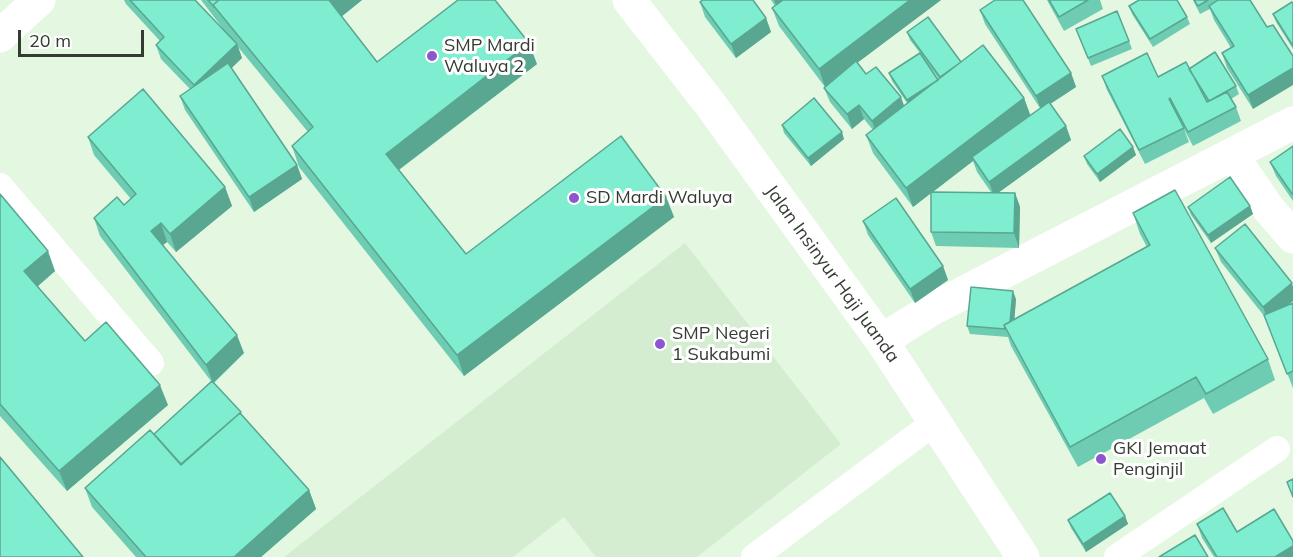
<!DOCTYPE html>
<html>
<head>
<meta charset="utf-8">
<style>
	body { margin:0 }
	#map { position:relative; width:1293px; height:557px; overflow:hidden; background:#e4f8e1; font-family:Mulish,sans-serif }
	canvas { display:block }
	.scale { position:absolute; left:18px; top:30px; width:126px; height:27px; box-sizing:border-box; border:3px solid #333b32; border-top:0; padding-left:8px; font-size:18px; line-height:21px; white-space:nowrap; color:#333b32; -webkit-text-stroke:4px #fefefe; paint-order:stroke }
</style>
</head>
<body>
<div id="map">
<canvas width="1293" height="557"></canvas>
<div class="scale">20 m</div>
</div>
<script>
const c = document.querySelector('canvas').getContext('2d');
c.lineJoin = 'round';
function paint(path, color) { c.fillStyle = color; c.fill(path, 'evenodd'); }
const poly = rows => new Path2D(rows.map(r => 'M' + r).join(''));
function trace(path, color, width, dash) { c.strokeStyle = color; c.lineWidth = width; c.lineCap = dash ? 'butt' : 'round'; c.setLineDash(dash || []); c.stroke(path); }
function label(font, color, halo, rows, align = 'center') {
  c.font = font + ' Mulish,sans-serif'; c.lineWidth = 6; c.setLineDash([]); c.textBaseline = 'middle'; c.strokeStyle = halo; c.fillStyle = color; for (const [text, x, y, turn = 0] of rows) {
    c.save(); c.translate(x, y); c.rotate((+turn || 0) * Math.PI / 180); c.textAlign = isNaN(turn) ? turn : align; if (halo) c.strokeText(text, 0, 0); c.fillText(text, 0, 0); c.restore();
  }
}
const built = poly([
	[685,243,841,444,697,557,596,557,564,517,513,557,284,557]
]);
const service = poly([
	[0,186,151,363],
	[754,557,935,422],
	[1117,557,1277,449]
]);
const minor = poly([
	[1232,155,1268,208,1293,237],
	[881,340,897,331,932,309,1293,123]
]);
const tertiary = poly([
	[629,0,710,104,881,340,1023,557]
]);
const secondary = poly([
	[0,36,39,0]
]);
const wall = poly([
	[124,0,195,0,227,34,201,0,362,0,341,17,377,62,537,64,399,170,466,254,666,197,674,217,464,376,299,167,292,146,308,132,238,47,242,58,231,68,297,165,302,179,254,212,185,110,180,96,190,89,161,59,156,45,160,41,126,4],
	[700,0,753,0,766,18,771,32,736,58,705,17,700,2,701,1],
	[771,0,941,0,857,63,866,74,904,106,907,103,892,81,889,73,920,53,910,40,907,32,1024,98,1030,115,1040,108,985,24,980,10,1071,73,1076,87,1050,104,1066,126,1071,140,999,192,1015,193,1020,207,1019,248,936,246,931,232,931,193,913,207,873,153,866,135,873,130,864,119,852,129,830,102,824,88,825,87,779,26,772,8,775,6],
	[923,58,939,79,938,80],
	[973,161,977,172,991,192,933,192],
	[1047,0,1100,0,1103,9,1064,31],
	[1193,0,1250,0,1253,109,1227,68,1222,53,1231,48,1214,20,1210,9,1200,14],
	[1293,4,1293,49,1276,22,1273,14],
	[1129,6,1187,17,1190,24,1153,47,1132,14],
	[1076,29,1129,41,1132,49,1091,66],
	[1190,69,1236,86,1239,94,1231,99,1236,107,1241,121,1193,146,1184,129,1189,142,1145,164,1107,90,1102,76,1158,77],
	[782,125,844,139,811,166,784,133],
	[88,137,225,187,232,206,176,252,167,242,163,245,244,353,214,383,309,490,316,509,261,557,136,557,92,507,85,488,155,436,211,381,100,236,94,218,124,205,131,199,94,155],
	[1293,146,1293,201,1276,176,1270,162],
	[1133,147,1136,155,1100,182,1087,164,1084,156],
	[0,194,55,271,37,287,85,341,168,405,67,491,0,416],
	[1250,206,1253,214,1211,243,1191,215,1188,207],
	[1133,213,1268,359,1275,380,1213,414,1204,398,1078,467,1011,346,1008,337,970,334,967,326,1016,299,1014,320,1147,247,1140,234],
	[863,221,943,266,948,280,915,303,868,235],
	[1215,248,1293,287,1293,301,1287,305,1293,303,1293,388,1265,317,1221,262],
	[1125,516,1128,524,1086,552,1071,528,1068,520],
	[1197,524,1237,532,1293,557,1214,557,1202,538]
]);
const shadedWall = poly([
	[329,0,362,0,336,21],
	[774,0,795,0,778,10],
	[910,0,941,0,825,87,819,69],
	[766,18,771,32,736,58,731,44],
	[529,43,537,64,393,174,386,154],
	[237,44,242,58,200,99,194,85],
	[1293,68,1293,85,1253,109,1248,95],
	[1071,73,1076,87,1041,110,1036,96],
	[938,80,910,108,907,100],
	[901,97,906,111,877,135,872,121],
	[1024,98,1031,117,972,157,973,161,913,207,906,188],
	[859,105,864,119,852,129,847,114],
	[1066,126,1071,140,994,196,989,182],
	[842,132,844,139,811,166,808,158],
	[1133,147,1136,155,1100,182,1097,174],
	[297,165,302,179,254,212,249,197],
	[225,187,232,206,176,252,170,234],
	[1015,193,1020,207,1019,248,1014,233],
	[666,197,674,217,464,376,457,355],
	[1250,206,1253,214,1211,243,1208,235],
	[161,223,167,242,157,250,151,231],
	[48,251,55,271,31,292,24,271],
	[943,266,948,280,915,303,910,289],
	[1292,283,1293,287,1293,301,1268,321,1263,307],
	[1013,291,1016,299,1013,338,1010,330],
	[237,335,244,353,213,383,206,365],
	[160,385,168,405,67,491,59,471],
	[309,490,316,509,261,557,234,557],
	[1125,516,1128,524,1086,552,1083,544],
	[1293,546,1293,557,1275,557]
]);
const building = poly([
	[130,0,195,0,237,44,194,85,156,45,164,37,130,0],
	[208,0,219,0,213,5,214,7,208,0],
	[219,0,329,0,377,62,458,0,495,0,529,43,386,154,466,254,621,136,666,197,457,355,292,146,313,127,213,5,219,0],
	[703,0,753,0,766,18,731,44,700,2,703,0],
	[783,0,910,0,819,69,772,8,783,0],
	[995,0,1023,0,1071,73,1036,96,980,10,995,0],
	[1049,0,1088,0,1059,17,1049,0],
	[1139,0,1177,0,1187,17,1150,39,1129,6,1139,0],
	[1194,0,1208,0,1198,6,1194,0],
	[1218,0,1250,0,1267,27,1273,25,1293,56,1293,68,1248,95,1222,53,1234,46,1209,6,1218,0],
	[1292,2,1293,4,1293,46,1273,14,1292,2],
	[1117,11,1129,41,1088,58,1076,29,1117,11],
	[928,17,961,62,940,77,907,32,928,17],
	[983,45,1024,98,906,188,866,135,983,45],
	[1215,52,1236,86,1209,101,1189,69,1215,52],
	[920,53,938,80,907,100,889,73,920,53],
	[1147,53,1158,77,1186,62,1207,102,1227,92,1236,107,1188,132,1170,98,1169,99,1184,128,1139,150,1102,76,1147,53],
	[856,61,866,74,876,67,901,97,872,121,859,105,847,114,824,88,856,61],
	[228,63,297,165,249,197,180,96,228,63],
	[143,89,225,187,170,234,161,223,151,231,237,335,206,365,94,218,117,197,124,205,136,194,88,137,143,89],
	[814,98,842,132,808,158,782,125,814,98],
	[1049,102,1066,126,989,182,972,157,1049,102],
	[1120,129,1133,147,1097,174,1084,156,1120,129],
	[1293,146,1293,195,1270,162,1293,146],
	[1230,177,1250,206,1208,235,1188,207,1230,177],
	[1175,190,1268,359,1206,394,1196,377,1070,447,1004,325,1150,245,1133,213,1175,190],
	[931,192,1015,193,1014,233,931,232,931,192],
	[0,194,48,251,24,271,85,341,106,322,160,385,59,471,0,404,0,194],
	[896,198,943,266,910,289,863,221,896,198],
	[1245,224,1292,283,1263,307,1215,248,1245,224],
	[971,287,1013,291,1010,322,1004,325,1005,329,967,326,971,287],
	[1293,303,1293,371,1287,374,1264,315,1293,303],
	[212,381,241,412,181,464,154,434,212,381],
	[240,413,309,490,234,557,146,557,85,488,150,430,181,465,240,413],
	[0,457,83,557,0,557,0,457],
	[1293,479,1293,497,1287,482,1293,479],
	[1110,493,1125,516,1083,544,1068,520,1110,493],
	[1223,508,1237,532,1274,509,1293,541,1293,546,1275,557,1217,557,1197,524,1223,508],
	[1195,535,1208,557,1159,557,1195,535]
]);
const markers = [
	[432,56,6,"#8e56ce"],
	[574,198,6,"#8e56ce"],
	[660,344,6,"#8e56ce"],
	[1101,459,6,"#8e56ce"]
];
const poiNames = [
	["SMP Mardi",444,46],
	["Waluya 2",444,67],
	["SD Mardi Waluya",586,198],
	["SMP Negeri",672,334],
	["1 Sukabumi",672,355],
	["GKI Jemaat",1113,449],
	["Penginjil",1113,470]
];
const streetNames = [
	["Jalan Insinyur Haji Juanda",832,274,54]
];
paint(built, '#d4eccf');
trace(service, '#fff', 26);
trace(minor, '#fff', 33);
trace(tertiary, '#fff', 33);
trace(secondary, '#fff', 33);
paint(wall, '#6dccb2');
paint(shadedWall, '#59a691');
paint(building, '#7fedcf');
trace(building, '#59a691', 1.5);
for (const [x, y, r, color] of markers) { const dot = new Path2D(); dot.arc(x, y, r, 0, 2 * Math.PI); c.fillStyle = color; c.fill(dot); trace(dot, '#fefefe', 2); }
label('18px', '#333b32', '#fefefe', poiNames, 'left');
label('18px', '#333b32', '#fefefe', streetNames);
</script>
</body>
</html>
